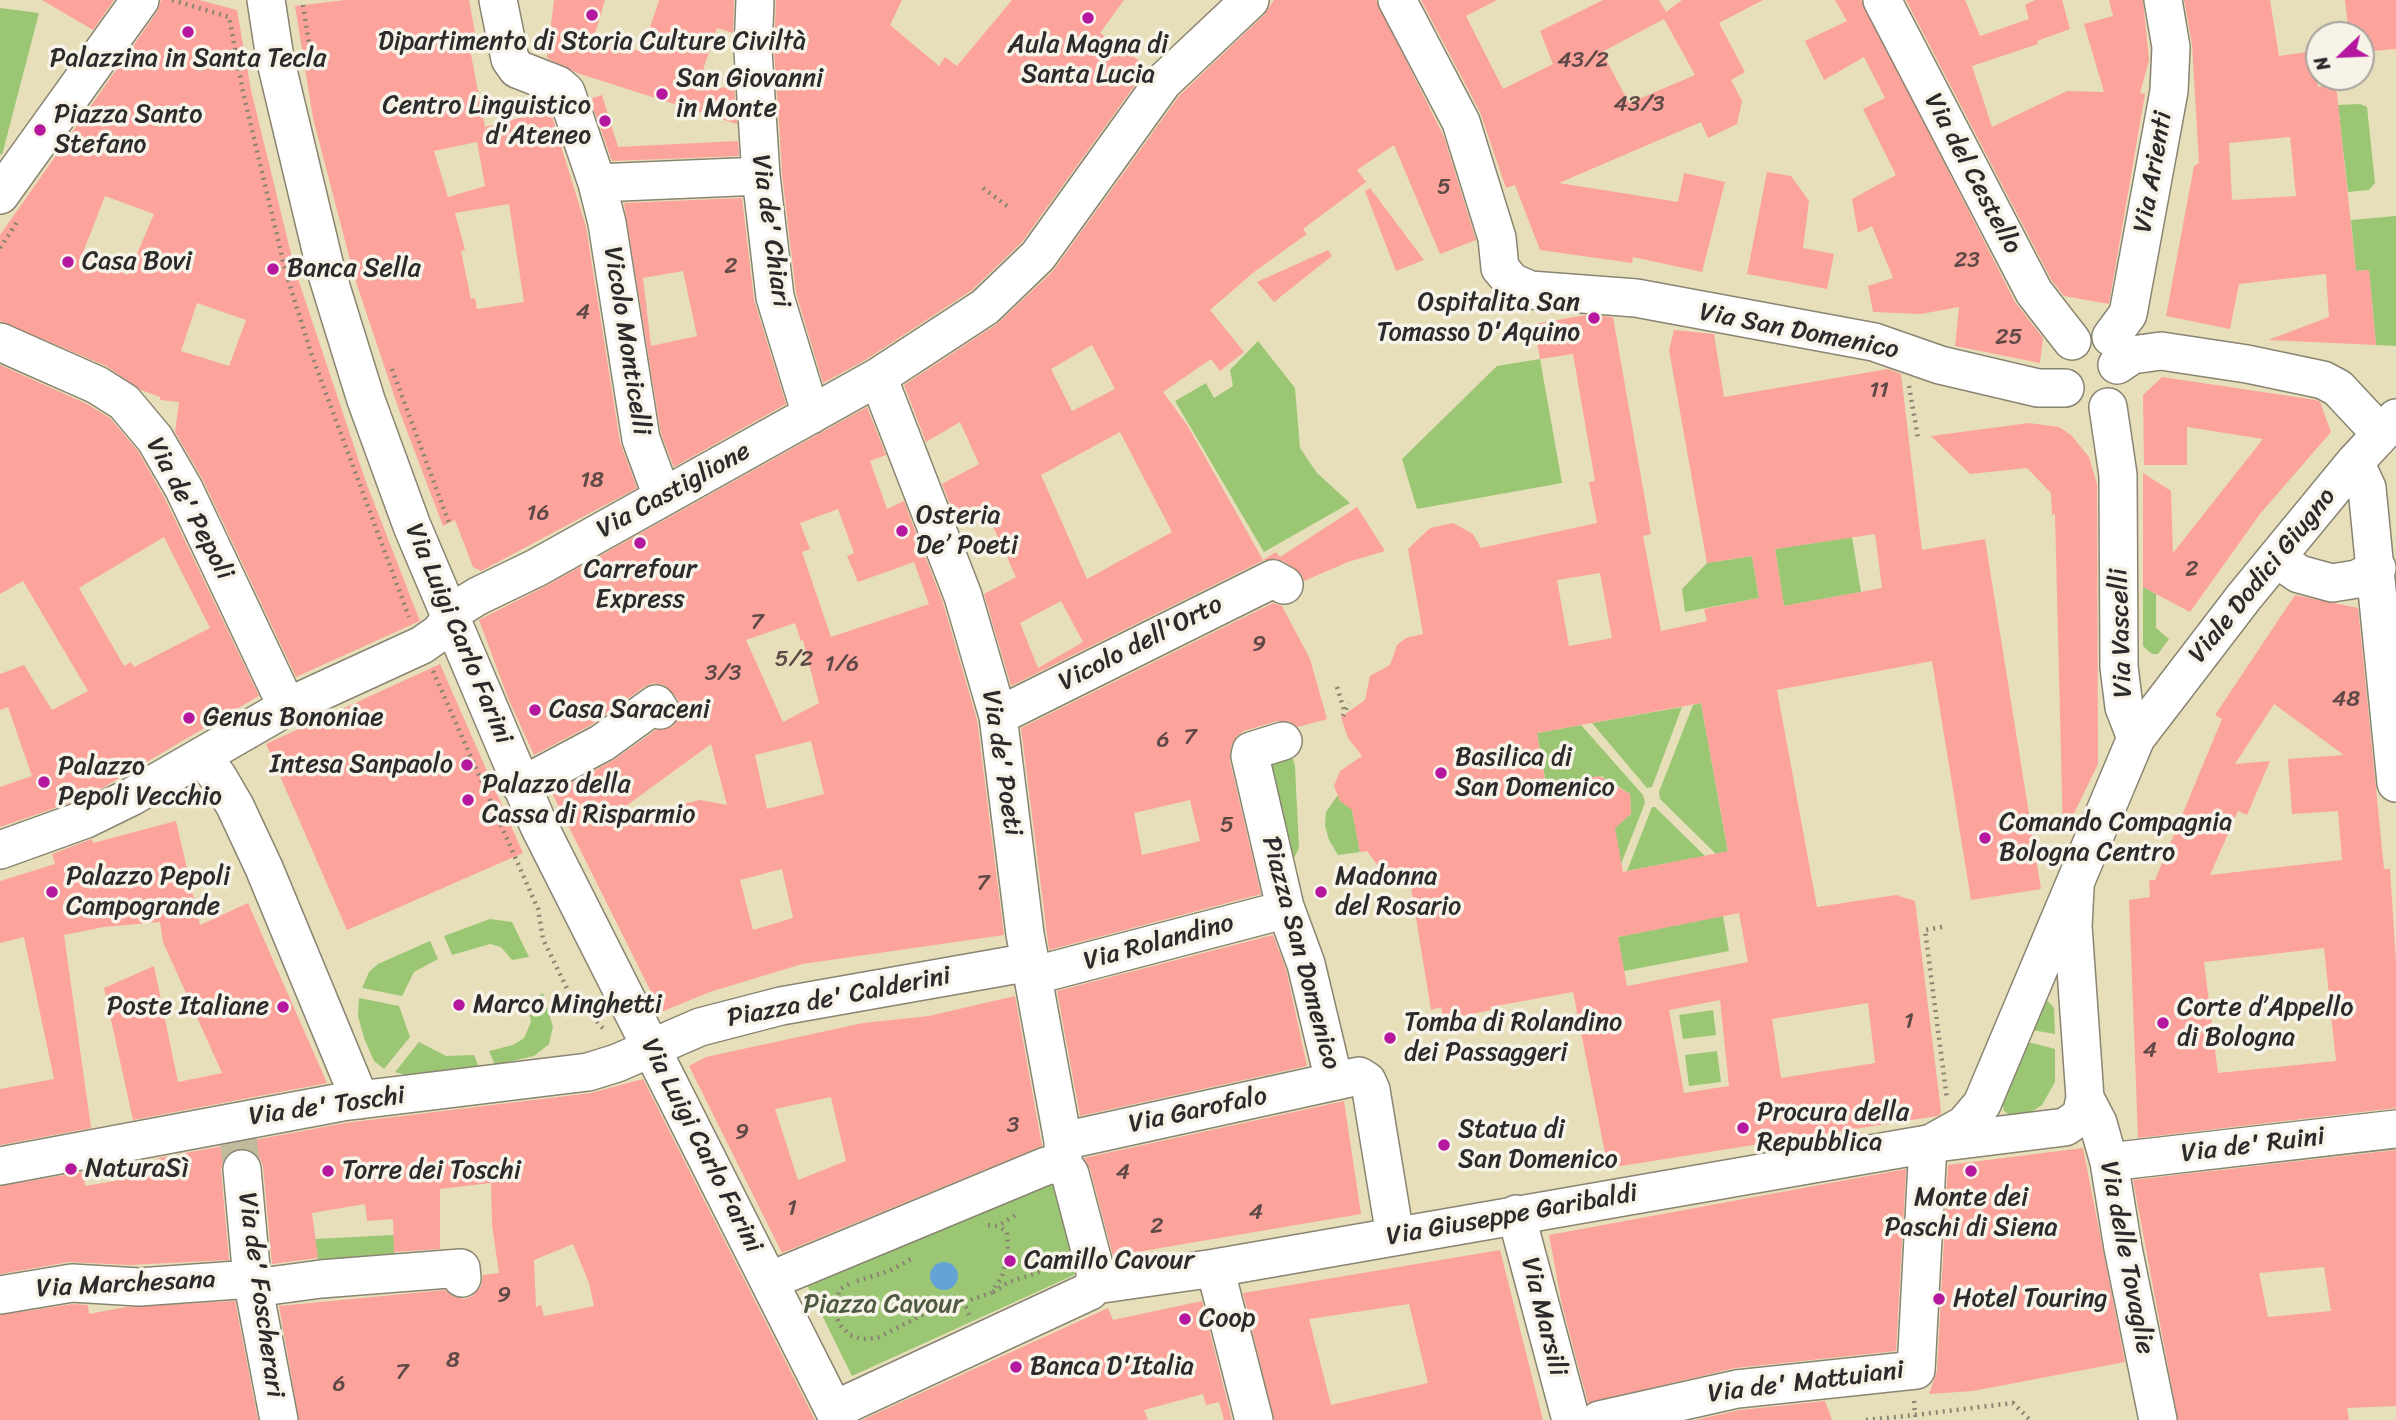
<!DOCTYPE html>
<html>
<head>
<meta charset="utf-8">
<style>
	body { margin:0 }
	#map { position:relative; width:2396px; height:1420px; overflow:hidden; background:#e7dfba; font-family:Sriracha,sans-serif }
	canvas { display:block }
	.north { position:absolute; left:2305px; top:21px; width:70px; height:70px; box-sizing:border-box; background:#f7f3e8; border:2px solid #a5a39c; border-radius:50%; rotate:247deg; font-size:19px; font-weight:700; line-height:28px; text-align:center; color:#2b2b2b }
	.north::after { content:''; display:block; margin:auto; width:24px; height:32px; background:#b5179e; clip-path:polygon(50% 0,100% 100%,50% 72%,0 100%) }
</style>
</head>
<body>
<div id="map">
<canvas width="2396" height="1420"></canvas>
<div class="north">N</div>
</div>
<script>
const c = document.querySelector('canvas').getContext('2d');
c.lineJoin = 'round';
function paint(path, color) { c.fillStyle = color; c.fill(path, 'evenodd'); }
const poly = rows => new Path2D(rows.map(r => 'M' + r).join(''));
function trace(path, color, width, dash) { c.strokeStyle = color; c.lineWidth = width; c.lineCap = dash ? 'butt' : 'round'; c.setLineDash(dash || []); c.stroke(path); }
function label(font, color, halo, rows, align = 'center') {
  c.font = font + ' Sriracha,sans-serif'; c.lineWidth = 7; c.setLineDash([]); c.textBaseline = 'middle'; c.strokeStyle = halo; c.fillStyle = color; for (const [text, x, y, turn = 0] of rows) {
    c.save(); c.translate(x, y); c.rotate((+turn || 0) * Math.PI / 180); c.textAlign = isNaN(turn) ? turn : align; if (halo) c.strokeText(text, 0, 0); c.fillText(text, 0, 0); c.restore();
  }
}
const green = poly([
	[0,8,39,13,2,155,0,154],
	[2360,104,2367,107,2375,183,2369,190,2348,192,2338,105],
	[2396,216,2396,346,2376,345,2369,270,2356,271,2351,220],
	[1258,341,1295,388,1300,448,1317,473,1350,503,1264,552,1175,401,1206,383,1214,398,1233,386,1230,370],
	[1540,359,1562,483,1417,509,1402,459,1497,366],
	[1852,537,1861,592,1784,606,1775,549],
	[1752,556,1759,598,1685,612,1682,589,1707,563],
	[2143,587,2156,594,2156,628,2169,639,2158,654,2152,654,2143,646],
	[1701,703,1728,852,1716,854,1660,799,1659,792,1693,705],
	[1682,707,1652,787,1647,788,1592,723],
	[1581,725,1643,795,1645,803,1617,874,1614,826,1631,814,1630,794,1615,784,1606,786,1603,776,1547,789,1537,733],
	[1287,756,1293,759,1295,766,1299,848,1291,864,1264,766],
	[1337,796,1352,809,1360,852,1338,855,1329,840,1325,826,1326,812],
	[1652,807,1655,807,1705,856,1627,871],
	[1723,916,1729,951,1624,971,1618,937],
	[490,919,512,922,529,957,512,960,501,947,490,944,452,955,444,936],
	[430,941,438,959,414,972,402,996,362,988,369,972,378,964],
	[543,993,553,1027,549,1044,534,1056,495,1065,489,1051,513,1045,524,1038,531,1022,527,1002],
	[359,998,399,1006,410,1037,384,1069,374,1061,364,1038,358,1016],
	[2046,999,2054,1008,2055,1034,2026,1029],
	[1713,1010,1716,1035,1683,1039,1679,1015],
	[2024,1041,2055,1049,2055,1082,2042,1105,2030,1113,2012,1117,2004,1111,2002,1101],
	[419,1042,446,1056,474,1055,479,1068,406,1075,395,1072],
	[1717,1051,1721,1082,1689,1086,1685,1055],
	[1044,1181,1066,1193,1083,1262,1074,1275,852,1376,806,1283],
	[394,1235,395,1262,319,1267,315,1239]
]);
const water = poly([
	'930 1276a14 14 0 1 1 28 0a14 14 0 1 1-28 0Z'
]);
const building = poly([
	[42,0,114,0,93,30],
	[161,0,199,0,237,10,251,90,295,270,367,485,420,621,296,677,203,480,175,432,179,402,160,400,160,397,141,390,106,366,0,321,0,235,157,12],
	[105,196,154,214,128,275,82,255],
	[197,303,246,320,229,366,181,351],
	[345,0,469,0,476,38,468,39,485,127,550,110,586,227,620,442,637,488,481,571,473,567,455,520,443,526,399,410,355,279,313,118,295,6],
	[477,142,485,186,448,197,434,151],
	[509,204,524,302,477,309,475,298,471,299,461,251,465,250,455,213],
	[554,0,605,0,594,37,642,52,659,0,734,0,733,33,717,28,696,91,734,86,737,124,577,73,547,58],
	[776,0,902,0,890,25,939,66,945,57,957,66,1012,0,1124,0,1100,33,1148,67,1022,242,972,290,867,359,823,383,796,293,782,174,780,139,783,139,780,138,774,51],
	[1274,0,1376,0,1444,137,1476,240,1440,254,1394,145,1357,170,1366,182,1303,229,1307,234,1254,272,1210,310,1244,352,1220,371,1211,359,1163,392,1187,425,1263,560,1276,552,1280,557,1357,507,1385,551,1348,562,1304,581,1301,574,1283,561,1264,560,1011,686,984,594,1016,577,986,511,958,525,942,484,979,464,960,422,926,442,904,385,997,324,1053,271,1179,96,1264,15],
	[1092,345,1115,389,1072,411,1051,369],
	[1120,432,1172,532,1087,579,1041,475],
	[1061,601,1083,642,1038,668,1020,623],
	[1421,0,1497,0,1466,16,1503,89,1553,64,1540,31,1603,0,1659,0,1666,12,1682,0,1763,0,1719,23,1745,72,1731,80,1742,101,1737,124,1708,138,1701,122,1559,183,1678,202,1684,173,1725,182,1702,272,1633,257,1632,263,1540,250,1515,185,1506,188,1480,112],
	[1664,19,1695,75,1629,103,1602,52],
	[1835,0,1861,0,2015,302,2043,338,2040,363,1955,346,1959,307,1921,314,1873,312,1868,286,1893,278,1872,226,1858,233,1852,199,1896,175,1863,109,1885,98,1864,57,1824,80,1805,41,1847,21],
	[1906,0,1965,0,1980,36,2029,19,2025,5,2035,0,2062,0,2070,29,2037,41,2038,44,1972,66,1992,127,2067,91,2104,92,2084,24,2113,16,2109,0,2143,0,2149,60,2140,93,2145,94,2109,304,2064,296,2052,281],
	[2184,0,2270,0,2279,56,2314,51,2318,87,2336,85,2356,271,2369,270,2376,345,2268,340,2329,317,2326,274,2239,284,2230,329,2166,316,2194,166,2199,163,2192,44],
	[2290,137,2296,196,2232,200,2229,143],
	[2345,0,2396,0,2396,49,2361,52,2361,35,2349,35],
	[602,95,618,147,738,141,739,156,612,161,590,99],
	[1767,172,1791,176,1809,201,1803,248,1834,254,1827,289,1747,274],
	[1370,188,1424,260,1396,271,1365,191],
	[742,198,754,300,786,404,674,467,661,434,624,203],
	[683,271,697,336,651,346,643,278],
	[1328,250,1332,256,1274,302,1257,282],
	[1586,315,1613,317,1651,534,1643,536,1661,631,1707,621,1704,609,1759,598,1752,556,1707,563,1669,350,1674,330,1714,334,1724,397,1888,369,1901,374,1922,550,1985,539,2041,889,1971,900,1932,661,1777,690,1817,907,1896,895,1915,901,1940,1103,1941,1114,1937,1116,1608,1168,1573,992,1490,1007,1491,1010,1444,1020,1441,1007,1431,1010,1410,881,1383,873,1367,851,1360,852,1352,810,1340,801,1334,786,1340,771,1362,756,1348,738,1341,717,1365,700,1370,676,1390,665,1397,645,1406,638,1423,634,1408,549,1430,528,1453,523,1473,534,1481,548,1597,523,1589,482,1595,481,1573,354,1540,359,1534,324],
	[1875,534,1882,588,1784,606,1775,549],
	[1600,573,1612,638,1569,646,1557,580],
	[1701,703,1728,851,1623,872,1615,828,1631,814,1630,794,1599,776,1546,786,1537,733],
	[1739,913,1748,962,1627,986,1618,937],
	[1720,1000,1729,1086,1684,1093,1669,1010],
	[1868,1003,1875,1063,1781,1078,1772,1019],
	[0,365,87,404,110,418,138,451,165,499,259,696,104,787,78,800,0,827,0,787,32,776,8,707,0,710,0,674,24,665,52,710,88,691,23,581,0,594],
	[164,537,210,628,134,667,131,662,124,666,79,588],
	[2162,377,2316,400,2320,402,2331,432,2260,514,2190,612,2143,587,2143,473,2171,491,2173,553,2263,439,2187,427,2187,465,2144,465,2143,395],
	[867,407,886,455,870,461,887,509,904,501,943,603,977,720,1004,935,802,964,710,992,661,1012,552,793,612,761,656,730,672,727,679,719,681,709,678,699,664,685,653,683,644,687,591,725,534,755,508,698,479,620,546,586],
	[838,509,854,553,847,556,858,582,914,562,929,604,831,637,802,552,810,549,800,523],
	[795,623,801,641,803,640,819,703,783,722,746,640],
	[811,741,824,794,767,809,755,755],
	[711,744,727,805,700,800,604,822],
	[782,869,793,918,753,930,740,880],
	[2029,423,2059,427,2071,435,2089,457,2097,484,2098,764,2063,836,2055,514,2052,515,2051,493,2027,468,1970,474,1931,436],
	[2295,595,2358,608,2383,859,2384,869,2390,869,2396,962,2396,1108,2138,1138,2129,900,2150,897,2149,880,2155,880,2222,719,2215,715],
	[2274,704,2344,755,2288,759,2292,814,2338,811,2342,860,2210,875,2238,811,2247,815,2270,761,2235,764],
	[2324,948,2336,1061,2218,1073,2204,962],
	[1273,603,1282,606,1310,659,1327,719,1298,727,1288,721,1277,721,1244,731,1236,737,1231,746,1230,761,1261,894,1049,950,1021,728],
	[1190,800,1200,841,1142,855,1134,813],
	[440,664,523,853,347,930,266,744],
	[176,821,200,925,248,903,327,1083,133,1120,104,988,154,966,178,1082,222,1073,163,942,160,922,104,927,64,935,91,1128,0,1145,0,1089,54,1079,24,937,0,943,0,881,55,864,52,854,92,839,93,843],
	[1273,935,1286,969,1307,1066,1080,1116,1057,991],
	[1015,996,1042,1146,782,1253,689,1066,706,1057,863,1023,929,1016],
	[831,1097,846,1161,798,1180,775,1109],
	[643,1079,815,1420,299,1420,279,1306,445,1290,454,1297,465,1299,474,1295,481,1286,483,1275,499,1273,492,1225,491,1183,440,1189,440,1249,394,1252,393,1219,367,1221,365,1204,312,1213,318,1258,272,1264,263,1166,259,1156,251,1150,239,1148,229,1152,223,1160,221,1170,229,1260,129,1265,69,1262,0,1274,0,1186,83,1172,85,1186,161,1173,159,1158,345,1123,591,1093],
	[573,1244,589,1283,594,1306,544,1316,541,1305,536,1307,534,1260],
	[1344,1101,1361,1214,1113,1256,1090,1169,1084,1158],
	[2083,1148,2125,1362,1973,1391,1929,1394,1937,1371,1948,1165],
	[2396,1150,2396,1406,2347,1408,2349,1420,2178,1420,2133,1180],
	[2324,1267,2331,1311,2268,1317,2259,1273],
	[1906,1169,1896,1351,1735,1368,1588,1403,1562,1305,1549,1235],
	[1500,1250,1543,1420,1274,1420,1243,1293],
	[1409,1304,1428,1383,1331,1405,1309,1319],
	[235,1301,258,1420,0,1420,0,1315,73,1304,88,1305,89,1314,126,1307],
	[1202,1301,1232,1420,1224,1420,1219,1402,1206,1405,1203,1394,1144,1410,1148,1420,862,1420,1108,1308,1113,1320],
	[1825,1401,1832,1420,1695,1420,1740,1410]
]);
const minorTunnel = poly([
	[237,1130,242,1169]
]);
const path = poly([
	[172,0,229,17,243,92,286,273,311,353,409,617],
	[303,5,314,74],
	[983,188,1007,206],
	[0,248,17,222],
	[392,369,449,523],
	[1909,386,1918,438],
	[433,671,538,909,543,939,574,1003,586,1008,605,1031],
	[1337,687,1344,710],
	[1343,716,1349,703],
	[1942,927,1925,930,1947,1099],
	[988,1225,998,1226,1017,1214],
	[857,1281,889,1271,913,1258],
	[849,1284,840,1289,834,1307,839,1324,850,1335,862,1339,877,1338,926,1313,964,1302],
	[993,1292,1009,1282,1042,1271,1060,1259],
	[969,1315,964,1302,991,1293,1002,1277,1008,1253,1007,1232,998,1226],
	[1914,1401,1915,1415,2013,1403,2030,1420],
	[1866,1420,1915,1415]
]);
const minor = poly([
	[266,0,275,58,326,271,366,400,412,526,539,826,839,1420],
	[498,0,510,59,517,69,558,85,566,92,597,183],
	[755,0,753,51,761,176,775,297,811,415],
	[1397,0,1461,122,1497,238,1500,268,1512,282,1530,290,1636,298,1874,342,1940,365,2038,388,2065,388],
	[1882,0,2034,292,2072,341],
	[0,195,140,0],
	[2111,337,2128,314,2169,91,2171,47,2163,0],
	[0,342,97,385,124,402,155,439,184,489,287,707],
	[2117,365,2132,355,2161,351,2247,364,2323,380,2338,388,2381,434],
	[878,377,963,596,998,716,1025,934,1063,1141,1063,1164],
	[2108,407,2118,475,2119,667,2124,707,2136,738],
	[2355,462,2367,488,2396,783],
	[662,496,641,439,607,223,597,183,761,176],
	[2276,558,2299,574,2332,583,2357,579,2377,568],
	[998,716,1273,579,1284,585],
	[1283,741,1251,751,1250,756,1285,907,1306,964,1334,1081],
	[202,756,218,777,235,806,264,868,360,1100],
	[521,786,602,743,656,704,660,710],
	[0,850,86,819,131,797,287,707,422,645,439,633,460,607,478,596,536,568,878,377,985,307,1038,256,1163,82,1250,0],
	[1032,976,1272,913,1285,907],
	[2085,1098,2098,1123,2109,1162,2123,1248,2158,1420],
	[1063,1141,1359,1076,1367,1081,1371,1090,1395,1236],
	[1935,1141,1964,1125,1982,1104,2136,738,2244,597,2355,462,2396,418],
	[2109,1162,2396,1129],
	[0,1166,342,1102,588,1072,617,1063,700,1027,781,1006,1030,962],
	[242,1169,252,1279,279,1420],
	[1516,1214,1571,1420],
	[1215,1268,1254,1420],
	[769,1281,1046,1166,1063,1164,1070,1174,1095,1269,1095,1285,1090,1291,834,1410],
	[1095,1285,1215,1268,1928,1144,2065,1127,2081,1116,2085,1098,2073,926,2075,888],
	[254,1288,321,1279,461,1268,462,1278],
	[0,1295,72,1283,139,1287,252,1279],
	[1599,1420,1737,1389,1916,1370,1928,1144]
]);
const markers = [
	[592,15,7,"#b5179e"],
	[1088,18,7,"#b5179e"],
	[188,32,7,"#b5179e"],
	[662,94,7,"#b5179e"],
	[605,121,7,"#b5179e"],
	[40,130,7,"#b5179e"],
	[68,262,7,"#b5179e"],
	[273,269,7,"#b5179e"],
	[1594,318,7,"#b5179e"],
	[902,531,7,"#b5179e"],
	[640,543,7,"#b5179e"],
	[535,710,7,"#b5179e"],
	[189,718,7,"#b5179e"],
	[467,765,7,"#b5179e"],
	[1441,773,7,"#b5179e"],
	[44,782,7,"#b5179e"],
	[468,800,7,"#b5179e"],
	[1985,838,7,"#b5179e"],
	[52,892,7,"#b5179e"],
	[1321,892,7,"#b5179e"],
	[459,1005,7,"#b5179e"],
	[283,1007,7,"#b5179e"],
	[2163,1023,7,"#b5179e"],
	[1390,1038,7,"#b5179e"],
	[1743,1128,7,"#b5179e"],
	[1444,1145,7,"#b5179e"],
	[71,1169,7,"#b5179e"],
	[328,1171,7,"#b5179e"],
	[1971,1171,7,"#b5179e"],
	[1010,1261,7,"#b5179e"],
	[1939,1299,7,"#b5179e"],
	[1185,1319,7,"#b5179e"],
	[1016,1367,7,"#b5179e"]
];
const numberNames = [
	["43/2",1583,61],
	["43/3",1639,105],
	["5",1444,188],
	["23",1967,261],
	["2",731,267],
	["4",583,313],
	["25",2009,338],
	["11",1879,391],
	["18",592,481],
	["16",538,514],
	["2",2192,570],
	["7",757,623],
	["9",1259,645],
	["5/2",794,660],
	["1/6",842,665],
	["3/3",723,674],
	["48",2346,700],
	["7",1190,738],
	["6",1163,741],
	["5",1227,826],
	["7",983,884],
	["1",1909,1022],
	["4",2150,1051],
	["3",1013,1126],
	["9",742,1133],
	["4",1123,1173],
	["1",792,1209],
	["4",1256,1213],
	["2",1157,1227],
	["9",504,1296],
	["8",453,1361],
	["7",402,1373],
	["6",339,1385]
];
const poiNames = [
	["Dipartimento di Storia Culture Civiltà",592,42,"center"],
	["Aula Magna di",1088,45,"center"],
	["Santa Lucia",1088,75,"center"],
	["Palazzina in Santa Tecla",188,59,"center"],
	["San Giovanni",676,79],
	["in Monte",676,109],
	["Centro Linguistico",591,106,"right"],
	["d'Ateneo",591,136,"right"],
	["Piazza Santo",54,115],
	["Stefano",54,145],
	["Casa Bovi",82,262],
	["Banca Sella",287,269],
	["Ospitalita San",1580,303,"right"],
	["Tomasso D'Aquino",1580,333,"right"],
	["Osteria",916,516],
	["De’ Poeti",916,546],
	["Carrefour",640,570,"center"],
	["Express",640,600,"center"],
	["Casa Saraceni",549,710],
	["Genus Bononiae",203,718],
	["Basilica di",1455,758],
	["San Domenico",1455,788],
	["Intesa Sanpaolo",453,765,"right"],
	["Palazzo",58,767],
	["Pepoli Vecchio",58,797],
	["Palazzo della",482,785],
	["Cassa di Risparmio",482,815],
	["Comando Compagnia",1999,823],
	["Bologna Centro",1999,853],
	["Palazzo Pepoli",66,877],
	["Campogrande",66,907],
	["Madonna",1335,877],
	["del Rosario",1335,907],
	["Marco Minghetti",473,1005],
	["Poste Italiane",269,1007,"right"],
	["Corte d’Appello",2177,1008],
	["di Bologna",2177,1038],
	["Tomba di Rolandino",1404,1023],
	["dei Passaggeri",1404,1053],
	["Procura della",1757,1113],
	["Repubblica",1757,1143],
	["Statua di",1458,1130],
	["San Domenico",1458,1160],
	["NaturaSì",85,1169],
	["Torre dei Toschi",342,1171],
	["Monte dei",1971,1198,"center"],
	["Paschi di Siena",1971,1228,"center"],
	["Camillo Cavour",1024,1261],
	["Hotel Touring",1953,1299],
	["Coop",1199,1319],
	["Banca D'Italia",1030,1367]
];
const streetNames = [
	["Via Arienti",2154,172,-80],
	["Via del Cestello",1972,174,62],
	["Via de' Chiari",770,231,82],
	["Via San Domenico",1799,332,11],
	["Vicolo Monticelli",626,341,81],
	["Via Castiglione",674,491,-29],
	["Via de' Pepoli",189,509,62],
	["Viale Dodici Giugno",2263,576,-51],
	["Via Vascelli",2122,633,-92],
	["Via Luigi Carlo Farini",458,634,67],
	["Vicolo dell'Orto",1141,644,-27],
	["Via de' Poeti",1001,763,81],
	["Via Rolandino",1159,943,-15],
	["Piazza San Domenico",1300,953,75],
	["Piazza de' Calderini",839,998,-11],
	["Via de' Toschi",327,1107,-8],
	["Via Garofalo",1198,1111,-12],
	["Via Luigi Carlo Farini",701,1146,63],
	["Via de' Ruini",2253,1146,-7],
	["Via Giuseppe Garibaldi",1512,1216,-10],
	["Via delle Tovaglie",2126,1258,79],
	["Via Marchesana",126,1285,-3],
	["Via de' Foscherari",260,1295,82],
	["Via Marsili",1543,1317,76],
	["Via de' Mattuiani",1806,1383,-7]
];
const parkNames = [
	["Piazza Cavour",883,1305]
];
paint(green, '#9bc774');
paint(water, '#65a2d6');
paint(building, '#fca39c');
trace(minorTunnel, '#c1bb9d', 37, [37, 18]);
trace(minor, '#898572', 40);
trace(path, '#898572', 4.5, [2, 5]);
trace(minor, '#fff', 37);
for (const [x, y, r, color] of markers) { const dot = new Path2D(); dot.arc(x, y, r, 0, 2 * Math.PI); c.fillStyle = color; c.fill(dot); trace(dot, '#f7f3e8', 2.5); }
label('23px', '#5f4947', null, numberNames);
label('26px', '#2b2b2b', '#f7f3e8', poiNames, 'left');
label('26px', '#2b2b2b', '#f7f3e8', streetNames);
label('26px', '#4d5a41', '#f7f3e8', parkNames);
</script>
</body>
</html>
